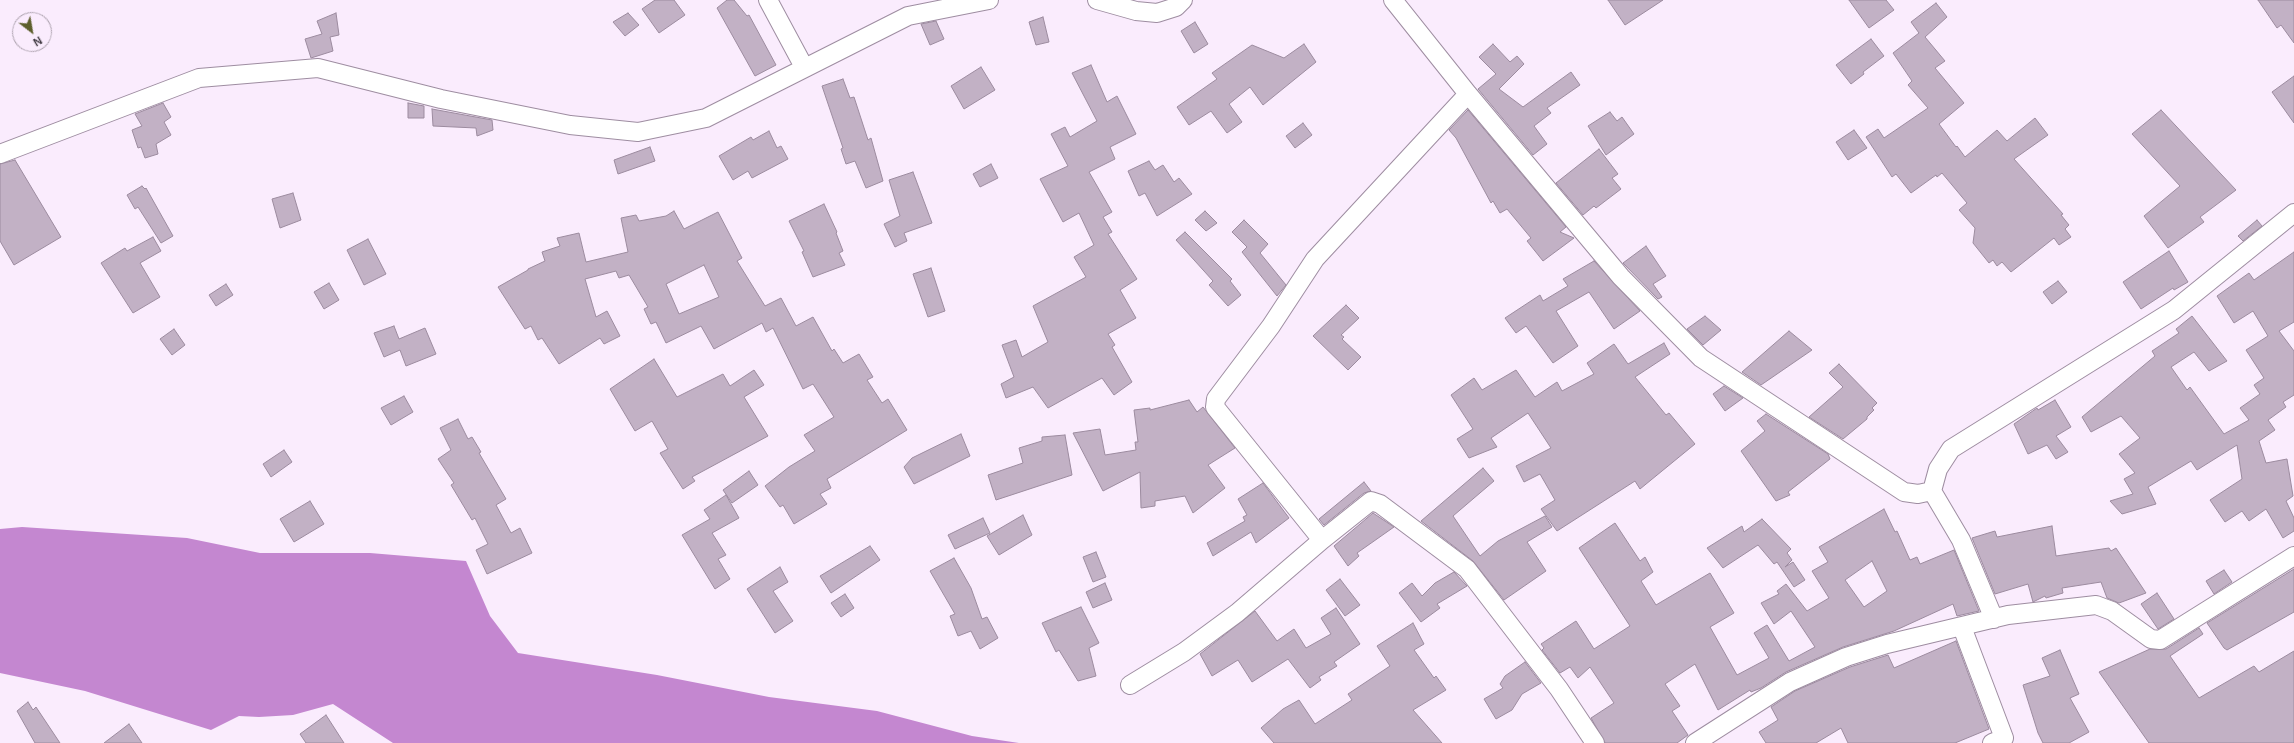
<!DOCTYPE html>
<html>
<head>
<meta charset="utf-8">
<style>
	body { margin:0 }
	#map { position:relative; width:2294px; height:743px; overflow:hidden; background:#faecfd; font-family:Arial,sans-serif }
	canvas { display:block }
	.north { position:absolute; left:12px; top:12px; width:40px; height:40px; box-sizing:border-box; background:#faecfd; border:1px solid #afa4b1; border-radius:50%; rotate:149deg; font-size:11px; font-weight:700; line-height:16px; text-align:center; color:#3e3740 }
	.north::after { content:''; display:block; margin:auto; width:14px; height:18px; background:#5d5f2d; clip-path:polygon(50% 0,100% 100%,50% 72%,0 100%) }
</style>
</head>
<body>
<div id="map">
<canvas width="2294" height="743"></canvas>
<div class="north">N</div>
</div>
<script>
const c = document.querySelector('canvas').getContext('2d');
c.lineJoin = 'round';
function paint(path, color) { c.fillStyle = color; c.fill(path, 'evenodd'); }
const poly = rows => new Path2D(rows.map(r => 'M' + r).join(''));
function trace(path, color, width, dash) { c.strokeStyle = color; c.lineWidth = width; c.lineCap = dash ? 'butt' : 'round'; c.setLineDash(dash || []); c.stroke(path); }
const water = poly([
	[22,527,187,538,260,553,370,553,466,561,490,616,518,653,657,675,769,697,877,711,972,736,1019,743,393,743,333,704,293,715,259,717,239,716,211,730,85,691,0,673,0,529]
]);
const building = poly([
	[655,0,674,0,685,15,659,33,642,9,655,0],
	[727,0,734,0,747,16,749,15,776,65,755,76,717,8,727,0],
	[1608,0,1663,0,1625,25,1608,0],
	[1849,0,1886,0,1894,10,1869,28,1849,0],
	[2258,0,2294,0,2294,43,2281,25,2277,28,2258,0],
	[1936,3,1947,17,1925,37,1945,61,1935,68,1964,103,1939,124,1956,147,1957,146,1965,157,1997,130,2007,141,2035,118,2048,135,2014,159,2063,214,2061,215,2069,225,2065,229,2071,237,2059,245,2054,238,2011,272,2002,262,1997,266,1993,260,1989,263,1973,243,1975,228,1959,210,1967,203,1942,173,1937,177,1936,175,1911,193,1896,174,1892,177,1866,137,1878,129,1884,138,1928,108,1908,85,1912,81,1893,53,1919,33,1911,22,1936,3],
	[336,13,339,35,330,37,333,51,311,58,305,39,322,34,317,21,336,13],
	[628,13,639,25,625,36,613,22,628,13],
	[1043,17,1049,42,1036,45,1029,22,1043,17],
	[936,21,944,39,930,45,921,24,936,21],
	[1195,22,1208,44,1194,53,1181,31,1195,22],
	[1871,39,1884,56,1863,72,1864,74,1851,84,1836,65,1871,39],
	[1304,44,1316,62,1263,105,1250,87,1229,104,1242,122,1227,133,1211,111,1189,125,1177,107,1217,79,1212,73,1252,45,1284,58,1304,44],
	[1493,44,1510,62,1517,56,1524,64,1499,89,1523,107,1571,72,1580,85,1547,108,1551,113,1534,126,1547,144,1533,155,1478,89,1496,74,1479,57,1493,44],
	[1091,65,1107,102,1117,96,1136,134,1110,147,1115,159,1089,172,1112,212,1103,217,1112,232,1108,234,1137,279,1120,290,1136,318,1108,334,1115,345,1112,347,1132,382,1114,395,1102,378,1048,408,1033,387,1006,398,1001,384,1014,377,1002,345,1016,340,1022,357,1048,342,1033,306,1086,277,1074,257,1094,245,1079,213,1063,222,1040,179,1068,166,1051,134,1065,127,1070,137,1097,121,1072,73,1091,65],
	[981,67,995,90,964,109,951,86,981,67],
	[2294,76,2294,123,2272,92,2294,76],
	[843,79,850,98,854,97,868,140,871,138,883,181,866,188,855,161,846,164,841,149,843,148,822,86,843,79],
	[163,103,171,117,164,122,171,135,156,144,158,154,145,158,141,147,138,148,132,130,142,126,135,114,163,103],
	[408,103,424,106,424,118,408,118,408,103],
	[432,109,492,120,493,130,477,136,476,128,433,126,432,109],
	[1468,110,1566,227,1560,232,1574,238,1543,261,1527,241,1531,238,1507,209,1500,213,1493,201,1491,203,1456,138,1449,130,1468,110],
	[2161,110,2236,190,2200,217,2204,222,2168,248,2144,216,2180,186,2132,134,2161,110],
	[1610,112,1617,121,1622,117,1634,134,1606,155,1588,126,1610,112],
	[1303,123,1312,135,1295,148,1286,136,1303,123],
	[1854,130,1867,148,1848,160,1836,142,1854,130],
	[769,131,777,148,781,146,788,159,752,178,748,171,733,180,719,156,751,137,753,140,769,131],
	[650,147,655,161,618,174,614,160,650,147],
	[1599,149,1618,174,1612,178,1621,189,1596,208,1594,206,1583,215,1556,183,1599,149],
	[15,160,61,237,14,265,0,241,0,164,15,160],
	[1149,161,1155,170,1163,165,1174,182,1179,178,1192,194,1157,216,1145,193,1139,196,1128,171,1149,161],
	[991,164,998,178,980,187,973,174,991,164],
	[913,172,932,223,904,233,907,241,895,247,884,224,900,216,889,180,913,172],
	[142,186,145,189,146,188,173,236,161,243,138,207,135,209,127,195,142,186],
	[293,193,301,220,280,228,272,199,293,193],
	[824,204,837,232,836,233,843,251,839,253,845,265,813,277,802,252,804,251,789,221,824,204],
	[674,211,684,229,718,212,742,258,737,261,765,306,781,298,796,326,813,317,832,351,834,349,843,363,859,354,873,377,867,380,882,403,888,399,907,430,827,479,831,488,820,494,827,504,794,524,783,505,780,507,765,486,789,467,815,451,804,435,834,417,813,384,803,389,773,328,766,332,762,323,714,349,701,326,666,343,656,322,651,324,644,309,648,307,629,275,619,278,616,271,585,279,596,317,607,311,620,336,604,344,600,338,559,364,542,338,538,340,531,326,525,329,498,287,528,270,528,269,545,261,542,252,560,246,557,238,579,233,586,262,628,252,621,218,636,215,639,221,666,216,674,211],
	[704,265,719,297,679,314,666,284,704,265],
	[1205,211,1217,223,1206,231,1195,220,1205,211],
	[1244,220,1268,244,1260,253,1286,285,1277,296,1242,252,1247,247,1232,232,1244,220],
	[2257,220,2262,226,2243,241,2238,236,2257,220],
	[1185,232,1232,279,1230,281,1241,295,1228,306,1209,285,1213,281,1176,240,1185,232],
	[153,237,161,251,140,263,160,297,133,313,101,263,125,248,127,251,153,237],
	[368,239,386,274,364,285,347,250,368,239],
	[1646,246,1666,276,1653,284,1662,297,1658,299,1623,263,1646,246],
	[2169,251,2188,282,2174,290,2173,288,2141,309,2123,282,2169,251],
	[2294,252,2294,322,2279,331,2294,351,2294,395,2283,402,2286,407,2268,420,2275,430,2259,441,2266,463,2287,459,2293,496,2286,501,2294,518,2294,531,2283,538,2266,509,2249,521,2242,511,2225,522,2210,500,2242,479,2237,445,2197,470,2191,461,2148,487,2156,504,2122,514,2110,501,2133,494,2124,479,2135,473,2119,454,2140,438,2121,416,2091,432,2082,417,2155,356,2152,351,2179,333,2176,329,2192,316,2227,361,2209,371,2194,352,2171,367,2187,390,2190,387,2224,434,2249,420,2240,408,2260,394,2254,385,2264,378,2246,350,2268,336,2253,311,2234,323,2217,296,2249,273,2254,280,2294,252],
	[1594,261,1640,311,1614,329,1589,292,1556,311,1578,346,1553,363,1526,326,1516,333,1505,318,1540,295,1543,301,1568,286,1563,279,1594,261],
	[931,268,945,311,928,317,913,274,931,268],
	[2058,281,2067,292,2052,304,2043,292,2058,281],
	[329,283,339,300,324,309,314,292,329,283],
	[226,284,233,295,216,306,209,295,226,284],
	[1346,305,1359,318,1341,335,1344,337,1342,339,1361,357,1348,370,1313,336,1346,305],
	[1705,316,1721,330,1703,345,1687,329,1705,316],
	[394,326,399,339,425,328,436,354,406,366,400,350,384,357,374,333,394,326],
	[174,329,185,345,172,355,160,339,174,329],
	[1789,331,1812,350,1761,385,1742,372,1789,331],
	[1664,343,1670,354,1635,377,1666,415,1669,413,1695,444,1640,489,1635,481,1557,531,1541,509,1555,500,1540,474,1524,482,1516,466,1551,448,1528,413,1491,438,1497,447,1469,458,1457,439,1473,429,1451,395,1474,378,1482,390,1516,370,1535,397,1557,382,1562,391,1594,374,1587,363,1614,344,1628,364,1664,343],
	[654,359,677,397,723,374,730,386,754,370,764,385,744,397,768,436,692,477,695,481,683,489,660,453,668,449,652,421,635,431,610,389,654,359],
	[1839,364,1877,403,1872,408,1874,410,1867,417,1867,419,1843,439,1809,417,1843,387,1829,373,1839,364],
	[1724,386,1743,398,1725,411,1713,394,1724,386],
	[404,396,413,412,391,425,381,408,404,396],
	[1189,400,1197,412,1203,407,1235,448,1208,465,1225,488,1193,513,1185,496,1155,501,1155,506,1141,508,1140,472,1103,491,1073,433,1100,429,1105,455,1136,450,1135,442,1138,442,1134,410,1150,408,1150,410,1189,400],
	[2055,400,2071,427,2056,436,2068,452,2056,459,2047,445,2028,454,2014,424,2037,408,2038,410,2055,400],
	[1766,414,1828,454,1830,459,1788,492,1790,495,1776,501,1741,451,1765,431,1757,421,1766,414],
	[458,419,468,439,472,437,481,452,479,453,506,499,496,505,511,533,520,528,532,553,487,574,476,550,488,544,475,518,472,520,451,485,454,483,438,459,451,450,440,428,458,419],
	[961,434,970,456,914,484,904,467,912,458,961,434],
	[1065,435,1072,475,996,500,988,475,1023,463,1019,448,1042,441,1042,437,1065,435],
	[284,450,292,462,271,477,263,464,284,450],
	[1483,468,1494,481,1453,516,1480,556,1498,541,1545,516,1552,527,1527,542,1546,571,1504,600,1473,561,1421,521,1483,468],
	[749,471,758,485,732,503,723,490,749,471],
	[1364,482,1371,491,1364,493,1324,525,1319,519,1364,482],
	[1263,483,1289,518,1256,543,1251,532,1213,556,1207,543,1245,521,1243,517,1247,515,1238,499,1263,483],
	[726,495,739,518,712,533,726,555,718,559,730,579,715,589,682,535,710,519,704,510,726,495],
	[310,501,324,524,294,542,280,519,310,501],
	[1884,509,1895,532,1897,531,1910,560,1917,557,1920,564,1954,550,1979,611,1957,616,1953,604,1894,631,1843,647,1786,672,1761,688,1751,692,1750,690,1718,710,1695,664,1665,684,1680,706,1672,711,1688,735,1677,743,1605,743,1591,718,1614,703,1590,667,1578,678,1570,667,1560,673,1542,650,1544,648,1541,644,1576,621,1594,649,1630,626,1579,548,1615,523,1640,561,1645,557,1653,572,1641,581,1656,605,1710,573,1734,613,1710,627,1737,675,1769,658,1754,633,1767,625,1789,661,1815,647,1791,611,1774,624,1761,603,1779,594,1777,591,1786,584,1807,611,1829,598,1812,571,1828,562,1819,547,1884,509],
	[1872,561,1887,591,1864,607,1845,580,1872,561],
	[1373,513,1394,527,1357,553,1359,556,1348,566,1334,546,1373,513],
	[1023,515,1032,535,999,555,987,536,1023,515],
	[983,518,990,533,955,549,948,535,983,518],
	[1762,519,1791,549,1787,553,1792,560,1785,567,1793,562,1805,580,1794,587,1777,562,1774,564,1758,545,1723,568,1707,548,1742,526,1744,532,1762,519],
	[2052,526,2056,556,2109,548,2111,551,2116,548,2146,593,2119,603,2107,598,2101,582,2062,588,2063,593,2046,598,2045,596,2033,602,2028,584,1995,594,1972,538,1995,531,1997,537,2052,526],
	[870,546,880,560,831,593,820,576,870,546],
	[1096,552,1106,577,1093,582,1083,557,1096,552],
	[954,558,971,588,982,619,987,617,998,638,980,649,971,631,958,636,950,616,955,614,930,571,954,558],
	[780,567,788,582,773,591,793,621,775,633,747,589,780,567],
	[2294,569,2294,612,2227,650,2224,648,2207,623,2294,569],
	[2224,570,2232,582,2214,594,2206,581,2224,570],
	[1454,572,1467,586,1437,604,1440,608,1421,622,1399,593,1412,583,1422,596,1435,583,1454,572],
	[1340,579,1360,605,1345,616,1326,590,1340,579],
	[1105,583,1112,600,1093,608,1086,592,1105,583],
	[2157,593,2174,619,2158,629,2141,604,2157,593],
	[845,594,854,608,841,617,831,603,845,594],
	[1081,607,1099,643,1089,648,1096,676,1078,681,1059,650,1056,652,1042,623,1081,607],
	[1336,608,1360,644,1334,662,1337,666,1319,677,1321,680,1310,688,1288,659,1252,682,1238,660,1212,676,1200,654,1255,611,1277,641,1294,629,1306,648,1331,634,1321,618,1336,608],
	[1413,623,1424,644,1414,650,1434,678,1436,676,1446,690,1413,710,1442,743,1274,743,1261,728,1283,709,1299,700,1315,724,1352,700,1348,694,1390,666,1377,646,1413,623],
	[2199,628,2203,634,2170,656,2199,698,2254,666,2259,672,2294,651,2294,743,2149,743,2099,672,2150,649,2166,649,2199,628],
	[1956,641,1989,729,1955,743,1848,743,1841,728,1816,743,1766,743,1759,732,1778,720,1771,707,1795,691,1850,667,1888,655,1894,668,1956,641],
	[2060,650,2079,694,2070,698,2089,732,2069,743,2043,743,2038,733,2023,685,2050,676,2042,658,2060,650],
	[1525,662,1541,683,1522,694,1512,710,1496,719,1484,699,1503,688,1500,684,1505,676,1525,662],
	[28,702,33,710,36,707,60,743,35,743,17,711,28,702],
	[326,715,344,743,306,743,300,734,326,715],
	[129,724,142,743,104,743,129,724]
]);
const minor = poly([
	[768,0,804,67],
	[1097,0,1136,11,1157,13,1176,7,1183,0],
	[1393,0,1468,94,1621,277,1701,358,1904,492,1918,494,1932,491],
	[1468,94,1315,259,1271,326,1216,399,1215,407,1322,540,1371,501,1380,504,1467,569,1559,689,1595,743],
	[0,154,199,78,318,68,441,99,570,125,638,132,706,118,908,16,989,0],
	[1994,619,1961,540,1932,491,1938,469,1951,449,2174,310,2294,213],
	[1962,627,2004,738,1992,743],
	[1130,685,1184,652,1237,613,1322,540],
	[1695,743,1790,682,1846,657,1887,644,2008,615,2096,605,2112,611,2151,639,2160,640,2294,556]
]);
paint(water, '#c487d0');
paint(building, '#c2b1c5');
trace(building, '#9c8b9f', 1);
trace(minor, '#9e8da1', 20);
trace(minor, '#fff', 18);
</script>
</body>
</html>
